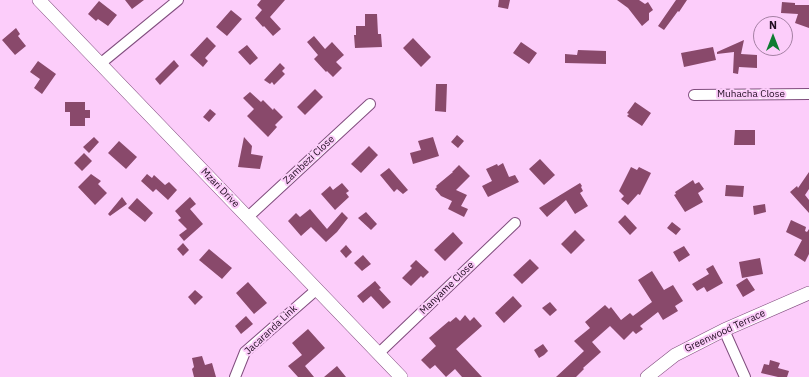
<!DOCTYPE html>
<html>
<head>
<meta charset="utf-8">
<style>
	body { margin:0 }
	#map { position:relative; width:809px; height:377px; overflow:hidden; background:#fccdfa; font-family:"IBM Plex Sans",sans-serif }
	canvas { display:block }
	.north { position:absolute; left:753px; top:16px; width:40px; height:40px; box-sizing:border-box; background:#fccdfa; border:1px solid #a480a3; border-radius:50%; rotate:0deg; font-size:11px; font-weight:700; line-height:16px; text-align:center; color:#210d21 }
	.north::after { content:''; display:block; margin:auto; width:14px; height:18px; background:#0f7c31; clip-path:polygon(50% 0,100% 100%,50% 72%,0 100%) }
</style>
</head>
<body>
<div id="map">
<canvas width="809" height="377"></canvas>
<div class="north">N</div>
</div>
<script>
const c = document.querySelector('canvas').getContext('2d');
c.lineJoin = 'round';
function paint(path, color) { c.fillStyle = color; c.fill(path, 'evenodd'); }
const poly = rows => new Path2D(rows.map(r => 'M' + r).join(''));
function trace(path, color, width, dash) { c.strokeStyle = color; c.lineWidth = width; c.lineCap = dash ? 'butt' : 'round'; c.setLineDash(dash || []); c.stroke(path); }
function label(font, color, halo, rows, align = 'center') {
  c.font = font + ' "IBM Plex Sans",sans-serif'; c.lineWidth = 4; c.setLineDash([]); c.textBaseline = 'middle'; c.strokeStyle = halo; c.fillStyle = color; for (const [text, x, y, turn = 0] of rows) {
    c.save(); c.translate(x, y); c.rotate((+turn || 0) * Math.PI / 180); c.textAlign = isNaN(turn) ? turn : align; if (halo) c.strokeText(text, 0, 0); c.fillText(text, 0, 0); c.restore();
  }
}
const building = poly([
	[125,0,144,0,132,9],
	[261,0,285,0,270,17,281,29,273,36,264,26,263,27,255,18,262,10,257,5],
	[499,0,510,0,508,9,498,7],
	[617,0,639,0,645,4,648,2,653,10,649,13,649,20,642,26,628,8],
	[676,0,687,0,679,12,678,11,664,30,658,26],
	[99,1,117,15,108,26,98,19,96,21,88,14],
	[782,2,795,3,795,5,809,5,809,28,795,23,798,14,781,13],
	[231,10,242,19,227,36,216,27],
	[365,14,377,14,378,34,381,34,382,47,355,48,354,35,356,35,356,26,365,26],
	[16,28,20,34,18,36,26,46,15,55,2,40],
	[314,36,325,49,332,42,344,55,336,62,342,68,333,77,327,71,326,72,314,59,318,55,307,42],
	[207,37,216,46,205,58,208,61,203,67,190,55],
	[413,38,431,57,421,67,403,48],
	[744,40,741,54,757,55,757,68,739,67,738,74,733,73,734,52,717,54,717,52],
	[521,42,537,53,529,64,513,53],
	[247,45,258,58,250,65,238,52],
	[713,47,716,60,684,67,681,53],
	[578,50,606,51,606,64,565,63,565,54,577,55],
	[174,60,179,66,160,85,155,79],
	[38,61,56,74,42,94,34,88,40,79,30,72],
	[280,63,285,68,282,71,285,74,274,85,272,82,270,84,264,80],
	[436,84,447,84,446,112,435,111],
	[315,89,323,97,305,115,297,107],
	[250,92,261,102,263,100,273,110,274,108,283,117,275,125,277,127,268,137,247,116,254,109,243,98],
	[65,102,85,102,85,110,90,110,90,118,85,118,85,126,70,126,70,112,65,112],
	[635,102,651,113,642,126,627,116,629,114,627,113],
	[210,109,216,114,209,122,203,117],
	[735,130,755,130,755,145,734,145],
	[457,135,464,141,458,148,451,142],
	[94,137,99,142,89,153,83,147],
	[244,137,252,146,251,154,263,156,260,169,238,167],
	[433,137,439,156,413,164,410,153,421,150,418,141],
	[119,141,137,157,126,169,108,153],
	[369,146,378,155,361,173,351,164],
	[84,153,92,161,82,171,74,163],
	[540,159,555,175,544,185,529,169],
	[503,163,509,177,515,175,519,182,488,197,482,186,492,181,486,169,497,164,498,166],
	[459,165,470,176,456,190,467,195,461,206,468,209,464,217,448,209,452,201,441,196,435,189,437,187,436,186,453,172,452,172],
	[631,167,637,170,639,167,651,173,640,195,638,194,628,205,621,199,624,196,619,191],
	[389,168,408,190,403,194,397,189,394,192,380,175],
	[809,172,809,189,805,195,809,200,809,213,790,192,797,186,798,188],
	[91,174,101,181,98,184,107,193,95,205,78,187],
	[147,174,152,178,154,175,165,185,169,182,177,190,168,200,156,189,153,192,141,181],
	[693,180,695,184,699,182,704,189,698,193,703,202,685,212,674,195,676,194,675,192],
	[342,183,349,191,346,193,349,197,335,210,321,194,330,186,333,190],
	[580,183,582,186,581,187,583,191,580,193,588,206,575,214,566,200,547,217,539,208],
	[726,185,744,186,743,197,725,196],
	[122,197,127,204,110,216,108,214],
	[190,197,196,204,190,209,203,224,184,241,179,235,187,229,178,220,181,218,175,211],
	[137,198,153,213,145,222,128,208],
	[765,204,766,212,754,215,753,206],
	[310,209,327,229,342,212,348,218,337,232,326,242,311,227,301,236,288,221,296,213,300,217],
	[366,212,377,224,371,230,358,218],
	[625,215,637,228,630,235,618,222],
	[791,220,806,227,805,231,807,232,809,229,809,254,805,262,794,255,802,240,786,232],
	[672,222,681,229,676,235,667,228],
	[575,230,585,240,571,254,561,244],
	[453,232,463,243,445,261,434,250],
	[183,243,189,250,183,256,177,249],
	[346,245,352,252,346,258,340,251],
	[684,246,690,255,679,262,673,252],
	[209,249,232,268,222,279,199,260],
	[363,255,371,264,362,271,354,263],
	[760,258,763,274,742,278,739,262],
	[530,259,539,268,522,284,513,275],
	[416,260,429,272,423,278,421,276,411,286,402,278,412,268,410,266],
	[713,265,723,283,707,292,704,287,697,291,692,284,709,274,706,269],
	[652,271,664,290,673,285,683,301,675,306,678,311,663,320,658,312,640,326,643,329,636,334,633,331,624,340,610,326,592,342,601,352,583,368,584,369,576,377,556,377,584,351,574,341,590,328,585,322,605,305,609,309,611,307,621,320,630,313,633,316,652,302,638,280],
	[747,278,755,290,743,297,736,285],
	[375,281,381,288,379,289,391,302,383,309,371,296,363,303,357,296],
	[248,282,267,303,254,314,236,293],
	[195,290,203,297,195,305,188,297],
	[513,296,522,306,504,323,495,313],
	[550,302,557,310,550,316,542,308],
	[465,315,470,321,474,317,482,326,456,349,482,377,462,377,455,369,446,377,435,365,430,369,421,360,436,346,429,338,449,321,450,322,456,317,460,321],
	[246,316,253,324,241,334,235,326],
	[308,329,325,348,305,366,314,377,298,377,288,366,302,355,292,343],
	[543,344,548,351,544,355,539,358,534,350],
	[202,356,205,365,212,363,216,377,194,377,192,369,194,367,192,358],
	[770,360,780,363,778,368,789,371,787,377,778,377,761,373,764,364,769,365],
	[337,366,346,377,324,377]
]);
const minor = poly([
	[100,64,178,0],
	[694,95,809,94],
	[248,217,370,104],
	[724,330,745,377],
	[379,353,515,223],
	[235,377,245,352,316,290]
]);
const tertiary = poly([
	[39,0,401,377],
	[647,377,675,355,724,330,809,293]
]);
const streetNames = [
	["Muhacha Close",751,94],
	["Zambezi Close",309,160,-43],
	["Mzari Drive",220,188,46],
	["Manyame Close",447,288,-44],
	["Jacaranda Link",271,330,-43],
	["Greenwood Terrace",725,331,-25]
];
paint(building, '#89496b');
trace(minor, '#804d7e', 12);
trace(tertiary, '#804d7e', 14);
trace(minor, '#fff', 10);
trace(tertiary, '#fff', 13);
label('10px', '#210d21', '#fccdfa', streetNames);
</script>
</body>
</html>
